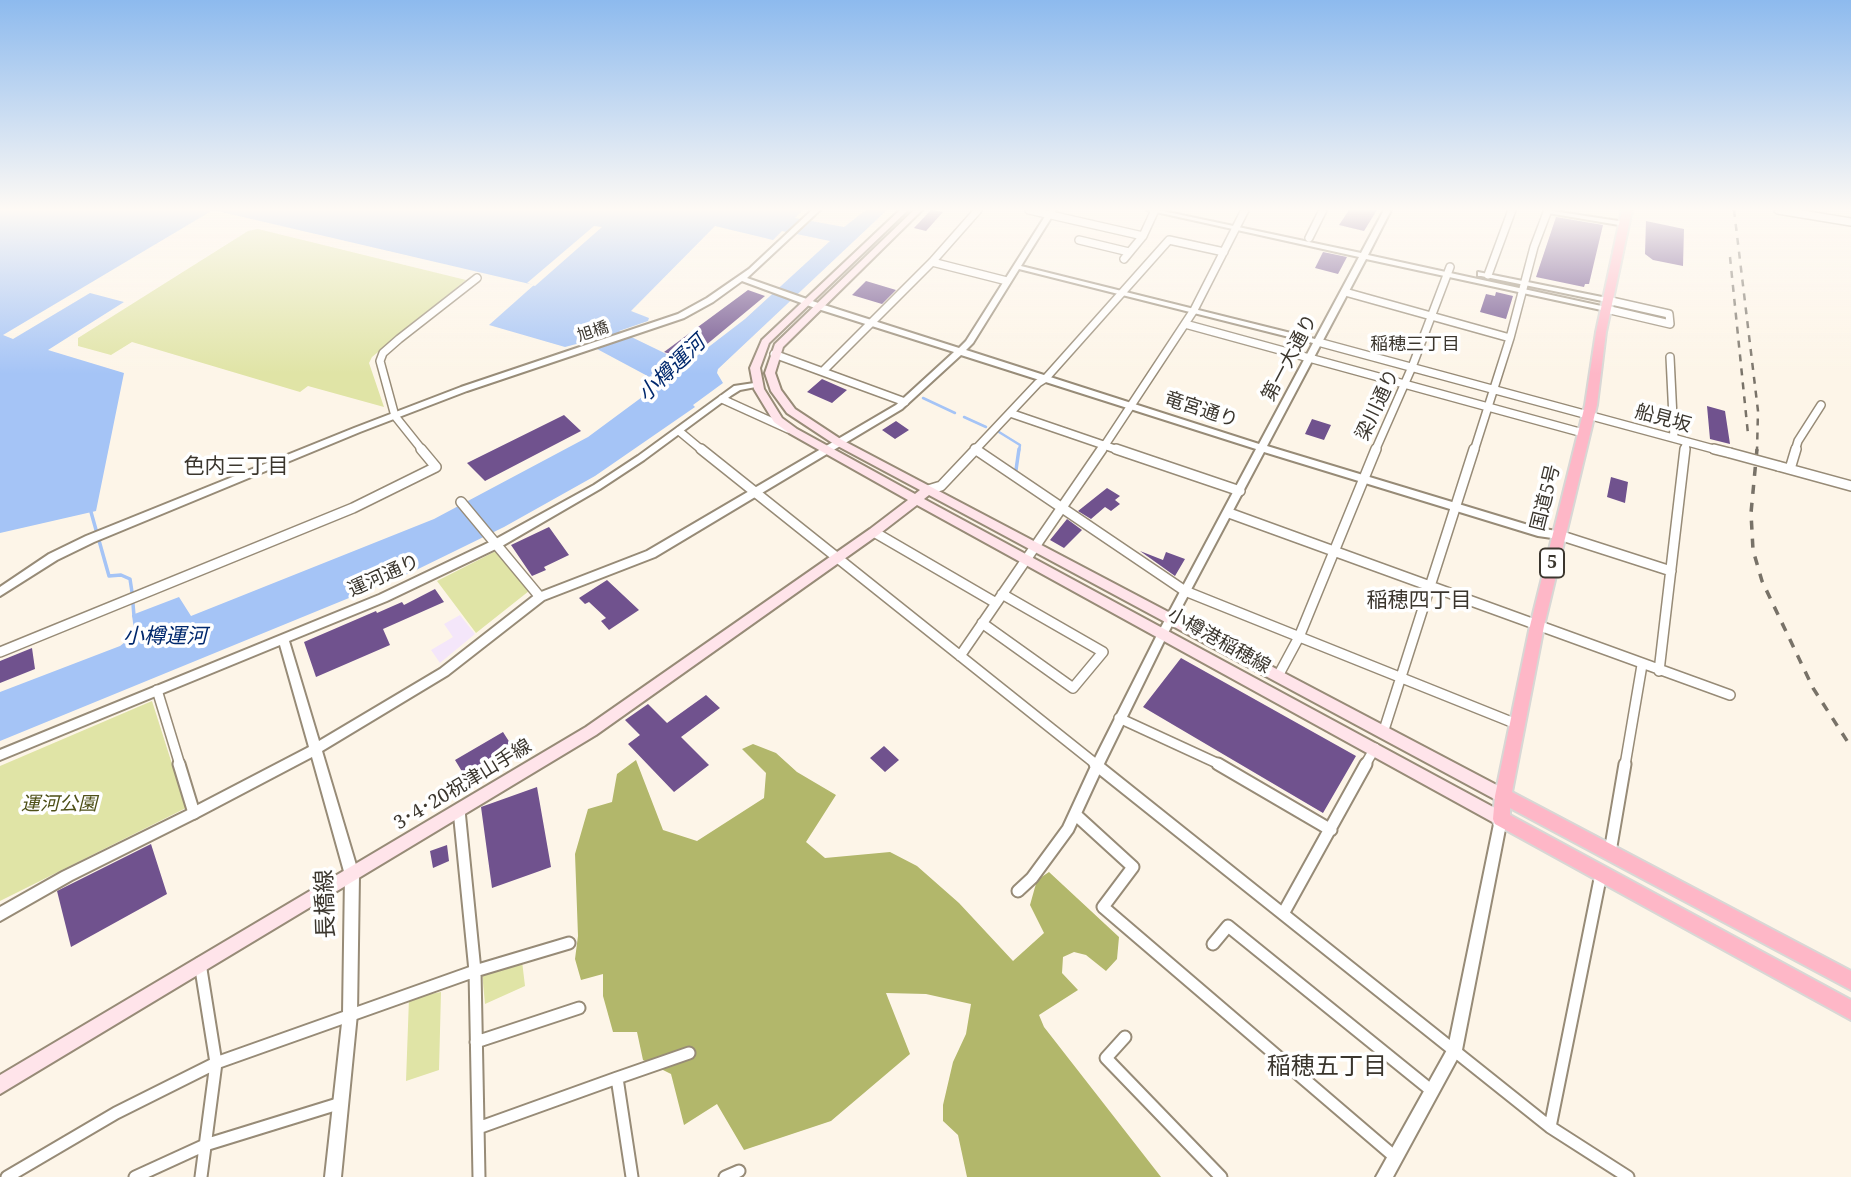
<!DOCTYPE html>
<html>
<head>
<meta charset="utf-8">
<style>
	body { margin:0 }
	canvas { display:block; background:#fdf5e8 }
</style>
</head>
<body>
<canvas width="1851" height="1177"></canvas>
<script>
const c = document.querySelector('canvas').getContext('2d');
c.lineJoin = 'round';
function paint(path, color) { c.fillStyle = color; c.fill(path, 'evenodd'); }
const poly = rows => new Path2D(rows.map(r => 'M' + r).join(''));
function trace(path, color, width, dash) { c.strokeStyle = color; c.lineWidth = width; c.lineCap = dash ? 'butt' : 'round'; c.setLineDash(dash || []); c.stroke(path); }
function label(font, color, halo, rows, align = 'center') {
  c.font = font + ' "Noto Serif","Noto Sans JP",serif'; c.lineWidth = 7; c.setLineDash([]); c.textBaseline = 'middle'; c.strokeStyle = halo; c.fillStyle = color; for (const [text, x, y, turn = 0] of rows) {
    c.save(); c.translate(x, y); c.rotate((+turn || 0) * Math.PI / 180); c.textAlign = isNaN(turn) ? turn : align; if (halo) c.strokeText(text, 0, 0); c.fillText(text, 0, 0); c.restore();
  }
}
const industrial = poly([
	[460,615,475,634,440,663,431,650,453,637,444,624]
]);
const green = poly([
	[258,229,466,280,372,357,369,363,384,407,308,386,300,392,132,342,111,355,78,346,78,338,248,231],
	[496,551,529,591,476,633,437,581],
	[152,701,186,808,0,901,0,766],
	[522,961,525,986,485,1004,482,972],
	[441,992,439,1070,406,1081,409,998]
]);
const forest = poly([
	[753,744,776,753,797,772,836,795,806,842,825,858,890,852,917,866,959,903,1013,961,1044,933,1030,905,1037,880,1049,872,1119,937,1117,959,1106,971,1086,955,1074,952,1063,957,1062,973,1078,990,1039,1015,1044,1027,1161,1177,967,1177,958,1135,943,1121,943,1105,953,1062,966,1034,971,1004,926,994,886,993,910,1054,831,1121,744,1150,717,1104,684,1125,671,1074,643,1060,637,1032,613,1032,603,996,603,974,581,980,575,959,578,936,575,854,588,809,612,802,617,774,636,760,663,830,697,841,764,798,766,773,742,749]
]);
const water = poly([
	[0,210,803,210,795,218,844,227,866,210,887,210,718,369,717,373,723,383,693,405,695,407,595,476,504,527,410,573,0,741,0,692,120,646,129,639,134,630,132,615,179,597,191,616,434,519,588,437,657,386,655,380,584,342,565,347,489,325,534,285,213,210,3,335,13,339,90,293,124,302,48,350,124,373,96,511,0,533],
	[715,226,773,240,782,231,830,241,745,319,689,362,683,362,619,331,648,321,649,318,631,311]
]);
const pier = poly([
	[594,226,602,227,535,286,527,283]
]);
const streamFar1 = poly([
	[923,398,955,413],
	[964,417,986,427],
	[999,432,1020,445,1019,451]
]);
const stream = poly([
	[1016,470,1019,449],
	[91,512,109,576,121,575,130,579,132,592],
	[133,604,134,616]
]);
const building = poly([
	[931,210,943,212,926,231,914,228],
	[1349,210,1377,210,1364,231,1339,225],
	[1556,217,1603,225,1589,284,1585,284,1584,287,1536,277],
	[1646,221,1684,229,1683,266,1653,260,1645,254],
	[1323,252,1347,257,1338,274,1315,268],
	[866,281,896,290,882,304,852,295],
	[748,290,765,296,688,360,664,352],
	[1496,292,1513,296,1506,319,1480,312,1486,294,1495,296],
	[822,379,847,390,832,403,807,392],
	[1707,406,1725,411,1730,444,1710,439],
	[564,415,581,431,485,481,467,463],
	[1312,419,1331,425,1324,440,1305,434],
	[896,421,909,430,895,439,882,430],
	[1611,477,1628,482,1625,503,1607,497],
	[1107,488,1120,496,1115,500,1120,504,1111,511,1105,507,1091,519,1078,511],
	[1067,519,1082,530,1064,548,1050,540],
	[549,527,569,555,544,567,546,570,532,576,511,545],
	[1140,551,1163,560,1166,552,1185,559,1175,576],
	[607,580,639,610,609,630,601,621,606,618,589,602,585,604,579,598],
	[435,589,444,602,383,629,390,645,316,677,304,642,376,611,377,613,402,602,404,605],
	[32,648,35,669,0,683,0,661],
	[1181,658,1356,756,1323,813,1143,707],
	[706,695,720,708,681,737,709,765,674,792,628,744,640,735,625,720,648,704,667,723],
	[503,732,517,754,469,783,455,760],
	[884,746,899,760,885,772,870,758],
	[537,787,551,867,492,888,481,807],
	[151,844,167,894,71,947,57,891],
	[447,845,449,861,433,868,430,851]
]);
const minorFar2 = poly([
	[1029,210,1143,236],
	[1778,210,1851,222],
	[1309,238,1323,210],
	[1079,240,1129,252],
	[1124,259,1143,236,1155,210],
	[932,262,1007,281],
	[1488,275,1512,210],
	[1345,292,1510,338],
	[1606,309,1670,324,1669,314,1607,300],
	[1185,324,1583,433],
	[1318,342,1721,451],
	[774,354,905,402],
	[1670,357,1674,438],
	[823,371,932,262,978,210],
	[722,399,788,429],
	[1010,413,1121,451],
	[679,431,703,451],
	[975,449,977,451],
	[423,451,395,416,380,361,383,353,399,339,477,278],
	[974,451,1038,383,1046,378,1169,240,1224,252],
	[1101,451,1194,310,1245,210],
	[1375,451,1412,367,1450,267],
	[1474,451,1510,338,1534,247,1548,210],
	[1685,451,1686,442],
	[1795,451,1798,441,1821,405]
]);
const minorFar1 = poly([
	[701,449,1097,765],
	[975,449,1185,591,1519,725],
	[1116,449,1240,491],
	[1714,449,1730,453],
	[1778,466,1851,486],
	[1790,469,1796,449],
	[928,490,941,486,976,449],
	[461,502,540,597],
	[1229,513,1730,695],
	[874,532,996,603],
	[1559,535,1671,571],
	[982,623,1073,688,1103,652,1002,594],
	[0,652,353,508,436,467,421,449],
	[960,656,1102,449],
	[1659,671,1685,449],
	[1278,676,1299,637,1376,449],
	[157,690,180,765],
	[1119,718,1221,765],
	[1383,733,1474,449],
	[1365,765,1375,748],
	[1625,765,1642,665]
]);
const minor = poly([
	[179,764,194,813],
	[1095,764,1550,1127,1628,1177],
	[1218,764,1331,830],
	[459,810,475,971,479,1177],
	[1076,815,1133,867,1103,907,1395,1157],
	[1610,852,1625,764],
	[1018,891,1032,878,1068,829,1098,764],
	[1284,912,1366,764],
	[1213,944,1228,926,1432,1091],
	[200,963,216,1063,201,1177],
	[1125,1037,1106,1058,1221,1177],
	[476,1042,579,1008],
	[617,1078,689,1053],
	[1550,1127,1601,874],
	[478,1128,617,1078,632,1177],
	[7,1177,116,1113,216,1063,475,971,569,943],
	[135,1177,205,1145,341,1103],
	[725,1177,739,1171]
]);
const tertiary = poly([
	[812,210,820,210,747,278,821,304,959,348,966,341,1049,210,1056,210,1021,266,1315,339,1359,257,1147,210,1158,210,1361,253,1384,210,1391,210,1368,255,1606,307,1610,309,1606,311,1366,259,1267,446,1538,528,1563,532,1564,535,1559,539,1538,536,1264,452,1168,633,1102,768,1098,769,1094,768,1092,764,1094,760,1158,633,1256,449,961,355,902,409,655,557,544,600,448,675,322,751,359,875,357,1014,341,1177,325,1177,343,1014,345,875,312,757,198,817,72,880,0,921,0,907,62,872,190,809,309,747,280,645,0,760,0,750,379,595,494,540,594,485,638,456,734,386,761,382,761,386,740,390,732,395,644,460,600,489,502,546,387,601,289,641,319,741,440,669,536,594,647,551,896,405,954,352,815,308,742,281,713,302,684,318,467,391,360,432,94,542,57,560,0,596,0,587,49,554,86,536,354,428,461,387,678,314,707,298,749,269,812,210],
	[1019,269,1313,343,1259,444,966,350,973,343,1019,269],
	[1546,210,1625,222,1629,224,1625,226,1548,213,1546,212,1546,210],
	[1478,272,1607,298,1611,300,1607,302,1481,276,1478,276,1478,272],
	[1501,813,1505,815,1507,819,1462,1050,1393,1177,1376,1177,1448,1048,1495,819,1497,815,1501,813]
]);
const secondary = poly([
	[900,210,908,210,769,343,760,368,764,389,782,418,797,429,915,494,920,490,834,444,787,413,771,391,765,373,775,344,914,210,922,210,783,347,775,373,781,390,795,409,842,440,1508,791,1510,796,1508,801,1503,802,1498,801,929,495,924,499,1506,814,1508,819,1506,824,1501,826,1496,824,917,505,878,535,596,735,0,1094,0,1075,586,727,870,529,908,500,789,433,774,422,754,389,750,368,762,340,900,210]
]);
const trunk = poly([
	[1622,210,1632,210,1606,332,1597,405,1544,626,1512,792,1851,971,1851,990,1510,808,1510,815,1851,1000,1851,1020,1495,824,1493,819,1495,796,1530,626,1585,405,1596,332,1622,210]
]);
const railFar1 = poly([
	[1734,210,1758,411,1757,451],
	[1730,257,1748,434]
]);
const rail = poly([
	[1757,449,1751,513,1753,550,1762,581,1813,688,1851,747]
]);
const minorBridge = poly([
	[1730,453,1778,466]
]);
const farStreetnames = [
	["旭橋",593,332,-18]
];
const farNeighbourhoodnames = [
	["稲穂三丁目",1415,345]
];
const shields = [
	[1552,563,24]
];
const shieldNames = [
	["5",1552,563]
];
const streetNames = [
	["第一大通り",1290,358,-62],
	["梁川通り",1378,405,-65],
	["竜宮通り",1201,410,18],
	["船見坂",1663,419,15],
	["国道5号",1546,498,-76],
	["運河通り",384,576,-24],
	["小樽港稲穂線",1219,641,29],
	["3･4･20祝津山手線",463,785,-31]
];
const parkNames = [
	["運河公園",59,805]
];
const waterNames = [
	["小樽運河",672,369,-44],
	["小樽運河",165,637]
];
const neighbourhoodNames = [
	["色内三丁目",236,467],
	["稲穂四丁目",1419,601]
];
const nearStreetnames = [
	["長橋線",326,904,-92]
];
const nearNeighbourhoodnames = [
	["稲穂五丁目",1327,1067]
];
paint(industrial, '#f4e6fa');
paint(green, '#e0e4a6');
paint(forest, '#b2b76b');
paint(water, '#a5c4f6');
paint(pier, '#fdf5e8');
trace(streamFar1, '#a5c4f6', 2.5);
trace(stream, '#a5c4f6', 3.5);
paint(building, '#70528e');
trace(minorFar2, '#978b77', 10);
trace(minorFar1, '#978b77', 12);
trace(minor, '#978b77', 15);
trace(tertiary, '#978b77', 4);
trace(secondary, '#978b77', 4);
trace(trunk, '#d8d7d5', 4);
trace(minorFar2, '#fff', 7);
trace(minorFar1, '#fff', 9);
trace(minor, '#fff', 11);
paint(tertiary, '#fff');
paint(secondary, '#ffe4ea');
paint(trunk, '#feb7c7');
trace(railFar1, '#787268', 2.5, [7, 7]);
trace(rail, '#787268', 3.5, [9, 9]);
trace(minorBridge, '#978b77', 12, []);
trace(minorBridge, '#fff', 9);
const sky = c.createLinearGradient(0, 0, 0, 374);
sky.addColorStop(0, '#8dbaee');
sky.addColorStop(0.56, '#fefaf5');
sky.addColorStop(1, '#fefaf500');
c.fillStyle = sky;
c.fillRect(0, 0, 1851, 374);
label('16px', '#3b362e', '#fff', farStreetnames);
label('18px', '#3b362e', '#fff', farNeighbourhoodnames);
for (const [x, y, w] of shields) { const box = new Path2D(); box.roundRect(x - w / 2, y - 14.5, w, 29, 5); c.fillStyle = '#fff'; c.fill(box); trace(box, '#3b362e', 2); }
label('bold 18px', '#3b362e', null, shieldNames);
label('19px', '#3b362e', '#fff', streetNames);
label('italic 19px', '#4e5018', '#fff', parkNames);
label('italic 21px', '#00286d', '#fff', waterNames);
label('21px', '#3b362e', '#fff', neighbourhoodNames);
label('23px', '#3b362e', '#fff', nearStreetnames);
label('24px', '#3b362e', '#fff', nearNeighbourhoodnames);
</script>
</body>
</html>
